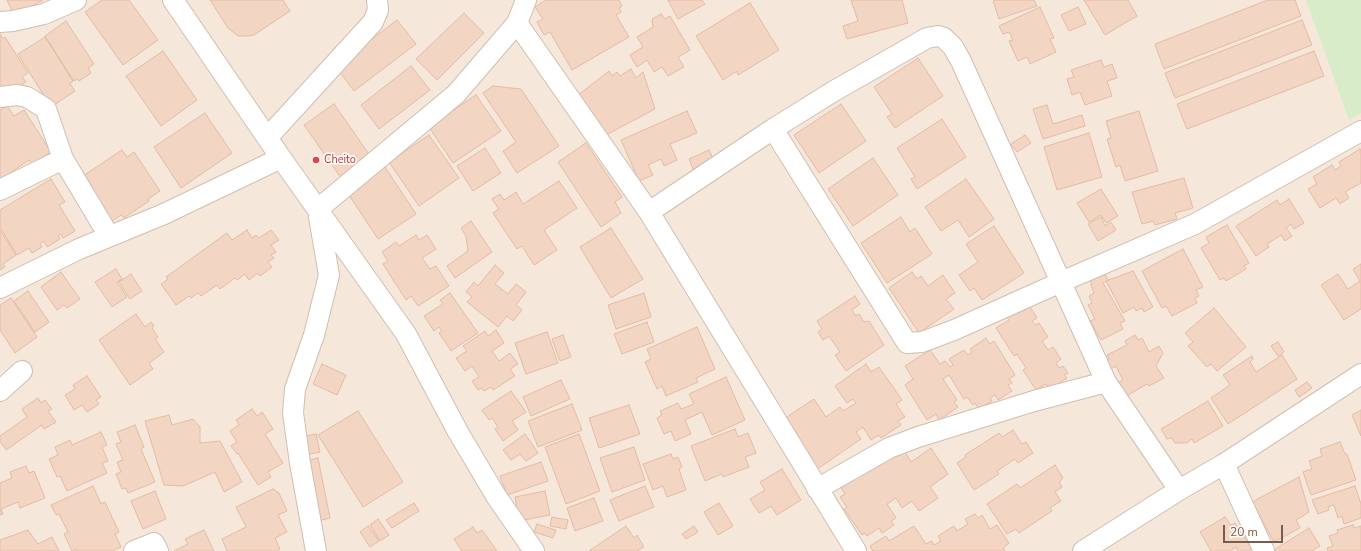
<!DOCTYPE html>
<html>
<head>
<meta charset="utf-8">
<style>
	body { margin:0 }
	#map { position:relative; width:1361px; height:551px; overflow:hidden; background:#fdf6ec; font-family:"Nunito Sans",sans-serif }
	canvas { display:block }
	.scale { position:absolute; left:1223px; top:525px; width:60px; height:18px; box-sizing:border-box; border:2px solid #7a5c4d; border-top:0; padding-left:5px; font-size:12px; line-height:14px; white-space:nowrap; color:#7a5c4d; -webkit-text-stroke:3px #fffaf3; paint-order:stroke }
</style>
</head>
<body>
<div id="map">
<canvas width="1361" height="551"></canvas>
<div class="scale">20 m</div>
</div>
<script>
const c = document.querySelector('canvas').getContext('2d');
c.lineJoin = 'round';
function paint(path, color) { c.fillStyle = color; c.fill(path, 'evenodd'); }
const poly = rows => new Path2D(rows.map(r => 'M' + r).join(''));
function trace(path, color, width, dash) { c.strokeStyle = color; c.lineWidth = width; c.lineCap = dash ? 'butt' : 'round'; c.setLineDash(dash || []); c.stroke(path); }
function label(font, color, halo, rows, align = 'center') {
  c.font = font + ' "Nunito Sans",sans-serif'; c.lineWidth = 3.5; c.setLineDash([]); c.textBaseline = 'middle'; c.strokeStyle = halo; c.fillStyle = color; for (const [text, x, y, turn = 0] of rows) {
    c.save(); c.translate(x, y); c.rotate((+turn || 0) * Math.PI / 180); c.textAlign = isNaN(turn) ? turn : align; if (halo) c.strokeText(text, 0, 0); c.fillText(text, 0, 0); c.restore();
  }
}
const residential = poly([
	[0,0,1361,0,1361,551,0,551]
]);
const green = poly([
	[1306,0,1361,0,1361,113,1349,120]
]);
const building = poly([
	[7,0,43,0,14,15,7,0],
	[102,0,129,0,158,40,123,65,85,12,102,0],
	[210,0,283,0,290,11,254,35,248,36,238,36,228,28,210,0],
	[546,0,619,0,622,6,619,8,621,12,616,15,629,37,572,70,550,32,544,35,537,22,543,19,535,7,546,0],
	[668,0,702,0,705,4,678,19,668,0],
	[851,0,902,0,908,23,847,39,843,26,858,21,851,0],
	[996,0,1034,0,1037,6,999,19,993,1,996,0],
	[1084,0,1128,0,1137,16,1105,35,1084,0],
	[1268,0,1295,0,1301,16,1164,69,1155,44,1268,0],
	[750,3,779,50,738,75,737,71,723,80,696,36,750,3],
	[1040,7,1054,38,1050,39,1056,52,1030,64,1027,57,1018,61,1009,41,1013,40,1009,32,1003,34,999,26,1040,7],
	[1078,7,1086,24,1069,31,1061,15,1078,7],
	[464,13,484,33,437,80,416,59,464,13],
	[661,14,665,19,670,16,690,50,678,57,684,67,668,76,662,67,654,72,647,60,637,67,630,55,643,47,637,37,653,27,652,19,661,14],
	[397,20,416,44,354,91,336,67,397,20],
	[1302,20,1312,45,1175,98,1165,73,1302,20],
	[66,21,94,64,88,68,91,73,79,81,77,79,74,81,45,36,66,21],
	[0,34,3,39,5,37,28,73,22,77,26,82,13,91,9,86,0,92,0,34],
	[45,37,73,81,70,84,75,91,51,107,18,54,45,37],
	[163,51,197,100,161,126,126,76,163,51],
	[1314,51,1324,76,1187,129,1177,104,1314,51],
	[918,58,943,96,895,128,887,117,892,114,874,87,918,58],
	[1101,60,1104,67,1112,64,1117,78,1107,81,1112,96,1085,105,1080,92,1072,95,1067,79,1074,77,1071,70,1101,60],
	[411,66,430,90,379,129,361,105,411,66],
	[631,69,636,78,643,72,655,109,606,135,577,96,609,71,612,76,617,72,620,76,631,69],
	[493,86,521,89,559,146,517,173,503,151,516,142,483,93,493,86],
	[476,95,501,131,453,163,429,127,476,95],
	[334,104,371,157,341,178,304,125,334,104],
	[841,104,866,141,819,173,794,135,841,104],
	[1047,105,1053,124,1082,115,1085,126,1043,139,1033,109,1047,105],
	[7,106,14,116,24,110,51,152,32,164,29,160,0,180,0,110,7,106],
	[687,111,697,133,670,144,677,160,664,166,661,159,648,165,653,175,639,181,621,140,687,111],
	[1139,111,1158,171,1125,181,1120,165,1116,167,1107,139,1111,138,1106,121,1139,111],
	[205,113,232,153,181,188,154,147,205,113],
	[942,119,966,157,917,189,911,179,915,177,897,148,942,119],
	[1089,133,1102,177,1057,190,1044,147,1089,133],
	[429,135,459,178,419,206,389,162,429,135],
	[1025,135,1031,143,1017,152,1011,144,1025,135],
	[586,143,622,197,615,202,621,213,601,227,558,162,586,143],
	[485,148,501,173,473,191,457,166,485,148],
	[1360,149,1361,151,1361,183,1345,192,1349,198,1340,204,1336,198,1320,208,1308,189,1317,184,1313,177,1332,165,1335,170,1341,166,1339,162,1360,149],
	[122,150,127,157,134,152,160,191,148,199,149,201,124,218,121,215,108,224,83,176,122,150],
	[709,150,714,161,693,169,689,159,709,150],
	[873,158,898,195,853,226,828,189,873,158],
	[385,167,416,214,378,239,347,192,385,167],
	[1184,178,1193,208,1175,213,1177,219,1155,225,1153,221,1142,224,1132,192,1184,178],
	[51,179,65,202,59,205,75,231,63,238,61,234,58,236,60,239,47,247,44,241,40,244,42,247,32,253,29,248,17,255,0,227,0,210,51,179],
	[966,179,994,219,969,237,958,220,941,231,925,207,966,179],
	[559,181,577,208,544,230,557,250,534,265,522,246,517,249,493,213,499,209,492,199,500,194,504,200,516,192,523,204,559,181],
	[1101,189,1118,216,1106,223,1101,215,1089,222,1077,203,1101,189],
	[1289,199,1304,223,1294,229,1291,224,1286,228,1292,236,1285,241,1281,235,1267,244,1269,247,1256,256,1236,226,1277,200,1280,205,1289,199],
	[901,217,910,232,915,228,932,254,887,283,861,243,901,217],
	[1101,217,1105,226,1111,222,1116,230,1098,241,1088,224,1101,217],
	[471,221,492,252,455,278,447,266,468,251,466,236,461,228,471,221],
	[1227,225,1249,263,1244,266,1246,269,1226,281,1224,278,1220,280,1201,248,1209,243,1206,237,1227,225],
	[994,226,1024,273,982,300,974,288,970,291,959,275,978,262,966,244,994,226],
	[611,228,643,279,611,298,580,247,611,228],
	[0,230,16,255,3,264,5,267,0,270,0,230],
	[247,230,252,238,256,235,259,238,271,230,279,240,271,245,276,252,271,255,274,258,268,262,272,267,260,276,258,273,249,280,245,274,237,280,235,278,220,289,217,285,201,296,198,293,191,298,189,296,176,305,161,284,168,279,166,277,227,233,232,240,247,230],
	[416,235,419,240,427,235,436,249,422,258,430,269,436,266,449,286,418,306,411,296,406,300,383,264,388,261,382,252,396,242,399,246,416,235],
	[1183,249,1203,287,1196,290,1199,296,1195,298,1197,303,1172,316,1166,306,1162,308,1142,271,1183,249],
	[1361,264,1361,309,1344,320,1321,285,1338,274,1348,289,1360,281,1353,269,1361,264],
	[495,265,504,273,495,284,508,294,516,284,526,292,516,305,522,310,513,321,507,316,498,327,467,302,472,297,466,292,474,282,478,286,495,265],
	[116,269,122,279,117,282,127,297,112,307,95,282,116,269],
	[1103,271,1108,280,1103,283,1125,321,1120,323,1123,329,1101,340,1090,321,1095,319,1088,305,1092,303,1089,296,1094,293,1091,285,1091,274,1103,271],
	[1133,271,1153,307,1144,312,1142,308,1136,311,1134,307,1123,313,1106,281,1133,271],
	[61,272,80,299,67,308,64,305,57,310,41,287,61,272],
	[912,272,917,279,921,276,928,286,943,275,955,293,946,299,954,309,919,333,889,288,912,272],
	[131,274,142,291,130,299,119,282,131,274],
	[28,291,49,322,35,332,14,301,28,291],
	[450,293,478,333,451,351,439,333,442,331,439,327,434,331,424,316,443,304,440,300,450,293],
	[644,293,651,317,616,329,608,305,644,293],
	[855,296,860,304,852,310,856,316,859,314,864,322,869,321,884,345,846,371,835,355,840,352,829,336,823,340,818,332,822,329,817,321,855,296],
	[11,298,37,337,15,353,0,330,0,305,11,298],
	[1020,307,1023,311,1030,307,1037,318,1032,321,1035,325,1039,323,1048,337,1042,341,1048,350,1053,347,1061,359,1056,363,1059,368,1063,366,1068,373,1064,375,1067,378,1050,389,1046,384,1036,390,1023,370,1026,368,1017,354,1014,356,996,328,1009,320,1006,316,1020,307],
	[1214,308,1246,347,1217,371,1211,364,1207,367,1188,346,1193,342,1185,333,1214,308],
	[136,314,145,327,151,322,154,326,152,328,158,337,155,339,164,352,149,363,153,369,130,385,99,340,136,314],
	[647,322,654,342,622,354,614,334,647,322],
	[697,327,715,369,696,378,698,382,666,396,662,386,657,389,645,362,651,359,647,349,697,327],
	[496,330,504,343,492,351,499,361,510,353,518,364,510,369,515,376,493,390,491,387,484,391,482,388,478,390,472,381,479,377,472,366,465,371,456,358,467,351,463,346,485,331,488,336,496,330],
	[547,332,558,363,526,374,515,343,547,332],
	[563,335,571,357,560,361,552,339,563,335],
	[1135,335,1138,340,1142,338,1149,352,1159,346,1163,353,1156,366,1164,378,1149,386,1147,384,1128,395,1122,396,1116,384,1123,380,1116,366,1109,370,1105,361,1109,359,1107,355,1127,345,1125,341,1135,335],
	[986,338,990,344,994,341,1015,375,1009,379,1012,383,1008,385,1012,391,998,400,995,395,990,398,992,401,979,409,975,403,973,405,967,397,964,399,949,375,943,379,957,400,954,402,958,407,939,420,936,414,927,420,905,385,913,379,905,366,930,350,940,364,945,361,950,367,953,365,949,359,964,350,968,355,972,352,970,349,986,338],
	[1278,342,1284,352,1278,356,1271,346,1278,342],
	[1282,355,1297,379,1228,424,1211,398,1230,385,1223,375,1252,356,1253,359,1250,362,1256,372,1282,355],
	[322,364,346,375,337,395,313,384,322,364],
	[866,364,871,372,879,367,902,400,896,404,905,417,898,421,901,425,881,438,879,435,871,440,863,427,856,432,861,439,816,470,782,420,814,399,826,417,840,407,843,411,856,403,853,399,847,403,835,386,866,364],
	[87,376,101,397,96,400,99,404,87,412,82,405,74,410,65,395,75,389,73,385,87,376],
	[726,377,745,420,712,435,702,412,685,420,691,434,675,441,671,431,664,434,657,418,662,415,660,411,678,403,681,409,694,404,689,394,726,377],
	[561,380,570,399,531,416,523,397,561,380],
	[1307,382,1312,388,1299,397,1295,390,1307,382],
	[511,391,526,412,512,421,518,430,503,441,495,429,498,427,492,418,489,420,482,410,511,391],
	[38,398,41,403,45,400,52,409,48,411,56,422,44,429,42,425,6,450,0,441,0,436,27,417,22,409,38,398],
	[1208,401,1223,426,1194,443,1192,439,1187,443,1175,443,1172,438,1167,439,1161,429,1208,401],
	[572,404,582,430,538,447,528,421,572,404],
	[629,405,640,434,599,448,589,418,629,405],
	[252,409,257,416,262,412,273,429,265,434,283,463,268,472,271,477,258,485,238,453,237,454,231,446,237,442,230,431,239,425,236,420,252,409],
	[1361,410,1361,436,1352,415,1361,410],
	[358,411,403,482,363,507,318,435,358,411],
	[169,415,172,425,193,419,200,427,200,443,220,441,242,482,224,492,215,472,183,486,164,485,145,421,169,415],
	[135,425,144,447,141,449,155,482,128,493,126,488,122,489,116,474,121,472,117,462,123,460,116,444,121,442,117,432,135,425],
	[735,429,738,437,748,433,756,453,745,457,749,467,723,477,722,474,705,481,691,446,735,429],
	[1013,430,1022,444,1026,442,1033,453,1018,463,1015,459,997,471,999,474,974,490,957,463,966,457,965,455,999,433,1002,437,1013,430],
	[101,432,107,445,102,447,108,461,102,463,107,473,67,491,60,476,57,477,49,459,58,455,55,447,70,440,72,445,101,432],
	[316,434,320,452,306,455,301,437,316,434],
	[525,434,538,453,526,461,520,454,511,460,503,450,525,434],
	[579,434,600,491,566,504,545,447,579,434],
	[1340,442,1345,454,1347,454,1356,480,1311,495,1303,472,1312,469,1309,461,1322,456,1320,449,1340,442],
	[634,447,645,480,612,492,600,458,634,447],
	[902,447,911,462,931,448,948,474,930,487,938,498,919,511,912,501,902,508,896,498,887,504,896,518,891,521,894,525,882,533,879,528,867,536,865,533,862,535,844,509,847,507,840,497,845,494,841,488,902,447],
	[671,454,673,459,678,457,682,467,679,469,686,490,667,497,663,486,653,490,643,464,671,454],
	[318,458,330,518,318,521,306,461,318,458],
	[541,462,548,481,507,495,500,476,541,462],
	[1055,465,1063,478,1059,482,1062,487,1055,492,1061,501,1050,508,1052,511,1019,533,1016,529,1007,534,987,504,1017,484,1020,488,1055,465],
	[26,466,29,473,34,471,45,498,20,508,18,502,1,509,3,514,0,515,0,483,12,478,10,472,26,466],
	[782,469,801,500,777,515,771,506,759,513,750,499,765,490,760,482,782,469],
	[1299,477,1309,512,1296,520,1300,528,1274,542,1252,502,1299,477],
	[93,486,101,504,105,502,119,532,115,534,121,547,112,551,77,551,76,549,72,551,64,534,68,532,59,514,56,515,51,505,93,486],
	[645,486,654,507,619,521,610,500,645,486],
	[1355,486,1361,504,1361,518,1344,524,1342,516,1338,518,1334,505,1328,507,1329,510,1318,514,1312,500,1355,486],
	[273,489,279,493,287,511,278,515,287,532,275,538,280,549,277,551,227,551,222,539,246,527,236,507,273,489],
	[155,491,166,519,143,529,131,501,155,491],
	[545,491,550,515,519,521,515,497,545,491],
	[594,498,603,521,575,531,567,508,594,498],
	[414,503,419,511,392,528,386,520,414,503],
	[719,503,733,526,718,535,704,512,719,503],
	[975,514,978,518,982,515,990,529,997,525,1009,543,1003,548,1005,551,873,551,870,546,886,536,889,541,914,526,926,544,932,541,934,545,941,541,938,536,954,526,957,531,968,524,965,519,975,514],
	[552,517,568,520,566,529,550,526,552,517],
	[1225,517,1231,525,1235,523,1252,549,1248,551,1238,551,1236,547,1230,551,1211,551,1200,532,1225,517],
	[378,519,389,535,380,541,370,525,378,519],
	[537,524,556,530,553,538,534,532,537,524],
	[1353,525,1354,528,1361,526,1361,551,1328,551,1327,548,1333,546,1329,536,1338,533,1337,530,1353,525],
	[368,526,379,541,370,547,360,532,368,526],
	[626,526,634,538,637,535,644,547,637,551,589,551,626,526],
	[694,526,698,532,686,539,682,534,694,526],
	[473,527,477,533,482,530,497,551,462,551,454,539,473,527],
	[1309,528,1320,546,1312,551,1272,551,1309,528],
	[28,530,38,544,52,537,59,551,0,551,0,540,28,530],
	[204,530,214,551,174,551,188,544,185,539,204,530]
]);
const minor = poly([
	[173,0,281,158,406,334,458,432,496,496,534,551],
	[0,22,13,21,44,14,76,0],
	[517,23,649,212,856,551],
	[0,97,17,95,27,97,46,109,63,159,109,236],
	[773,129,907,343,922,342,954,330,1061,282,1195,224,1361,131],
	[268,137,373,22,378,10,377,0],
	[0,190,63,159],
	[318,209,456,94,517,23,526,0],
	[649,212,773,129,834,91,927,38,938,36,944,38,953,47,961,61,1106,382,1179,490],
	[0,288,79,249,164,214,281,158],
	[0,391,22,371],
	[1224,464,1264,551],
	[817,489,889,448,918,437,1034,401,1106,382],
	[134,551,154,543,158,551],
	[316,551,300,463,293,413,295,389,314,335,329,275,319,217],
	[1083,551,1179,490,1224,464,1361,374]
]);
const markers = [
	[316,160,4,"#e0444e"]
];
const healthNames = [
	["Cheito",324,160]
];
paint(residential, '#f5e8da');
paint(green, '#d8ecc9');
paint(building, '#f3d5c3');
trace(building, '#e6bba3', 1);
trace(minor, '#d1beb0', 22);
trace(minor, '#fff', 20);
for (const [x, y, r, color] of markers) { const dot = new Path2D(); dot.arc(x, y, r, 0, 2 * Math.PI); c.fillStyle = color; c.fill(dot); trace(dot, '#fffaf3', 1.5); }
label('11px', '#be3a42', '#fffaf3', healthNames, 'left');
</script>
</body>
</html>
